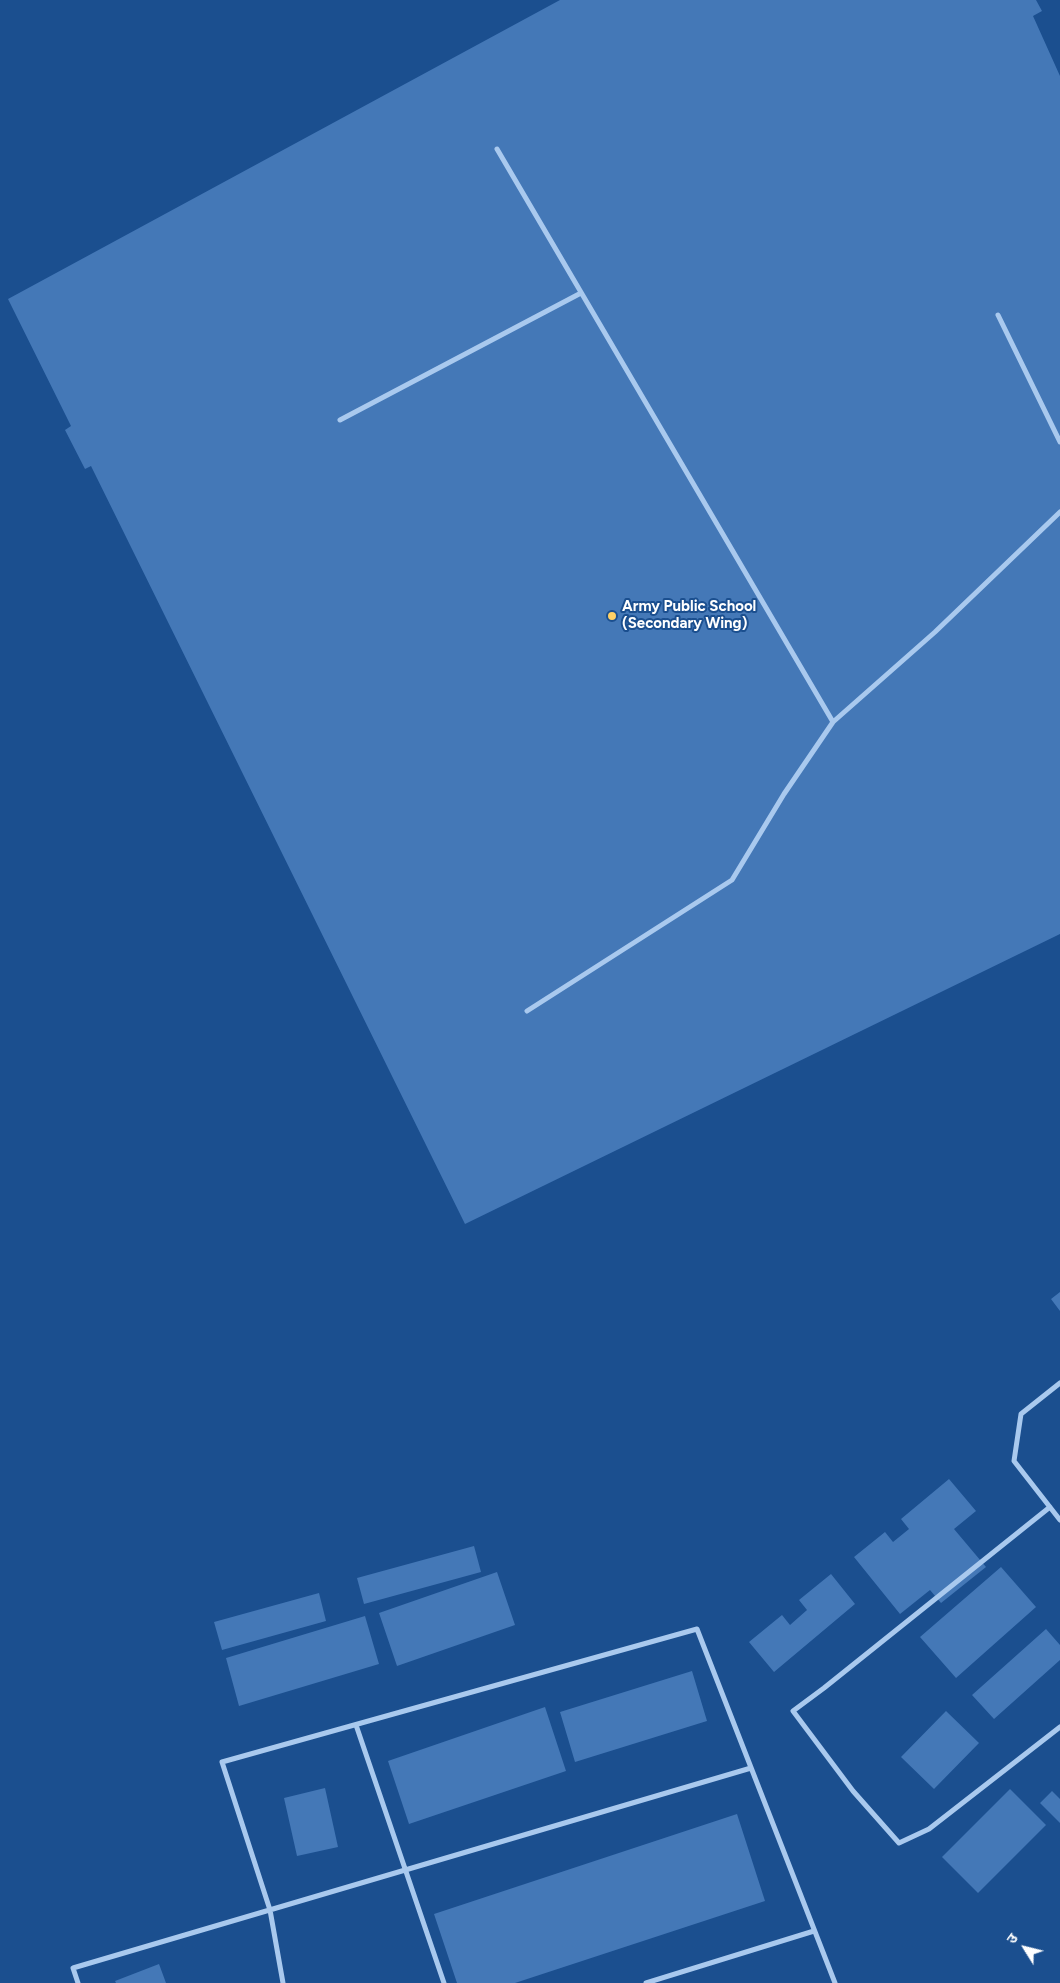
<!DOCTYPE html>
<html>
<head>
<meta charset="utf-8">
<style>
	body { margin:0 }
	#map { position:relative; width:1060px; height:1983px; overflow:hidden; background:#1b4f8f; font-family:Figtree,"Noto Sans Devanagari",sans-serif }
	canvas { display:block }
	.north { position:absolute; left:1000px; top:1923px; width:50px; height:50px; -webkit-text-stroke:4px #1b4f8f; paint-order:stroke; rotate:306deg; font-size:14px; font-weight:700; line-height:20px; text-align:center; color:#fff }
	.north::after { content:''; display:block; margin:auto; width:18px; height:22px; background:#fff; clip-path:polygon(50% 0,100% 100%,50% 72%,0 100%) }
</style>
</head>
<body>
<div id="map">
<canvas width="1060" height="1983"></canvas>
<div class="north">उ</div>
</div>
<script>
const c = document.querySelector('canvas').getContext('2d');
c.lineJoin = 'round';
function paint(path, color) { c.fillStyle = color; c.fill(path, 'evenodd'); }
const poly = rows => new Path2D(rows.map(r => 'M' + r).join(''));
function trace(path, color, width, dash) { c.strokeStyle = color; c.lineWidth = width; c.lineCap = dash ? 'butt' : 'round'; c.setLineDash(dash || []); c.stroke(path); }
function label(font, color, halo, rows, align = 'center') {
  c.font = font + ' Figtree,sans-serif'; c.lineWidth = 4; c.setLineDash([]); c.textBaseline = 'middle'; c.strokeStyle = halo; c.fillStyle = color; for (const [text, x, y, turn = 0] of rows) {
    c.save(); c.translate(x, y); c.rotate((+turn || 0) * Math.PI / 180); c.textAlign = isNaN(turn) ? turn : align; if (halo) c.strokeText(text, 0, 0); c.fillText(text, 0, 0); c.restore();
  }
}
const building = poly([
	[560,0,1036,0,1042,11,1033,16,1060,76,1060,934,465,1224,91,466,85,469,65,430,71,426,8,299],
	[1060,1292,1060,1311,1051,1299],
	[949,1479,976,1511,954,1529,986,1567,941,1603,930,1590,900,1614,854,1557,885,1532,893,1542,909,1529,901,1519],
	[474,1546,481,1572,364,1604,357,1578],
	[1001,1567,1036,1607,956,1678,920,1637],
	[497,1572,515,1625,397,1666,379,1613],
	[831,1574,855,1604,774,1672,749,1642,782,1615,790,1625,807,1610,799,1600],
	[319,1593,326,1621,222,1650,214,1622],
	[365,1616,379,1664,239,1706,226,1658],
	[1046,1629,1060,1645,1060,1660,994,1719,972,1695],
	[692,1671,707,1721,575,1762,560,1712],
	[545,1707,566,1771,409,1824,388,1761],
	[946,1711,979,1743,934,1789,901,1757],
	[325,1788,338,1847,297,1856,284,1798],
	[1010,1789,1046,1825,978,1893,942,1857],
	[1052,1791,1060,1799,1060,1823,1040,1803],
	[737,1814,765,1901,515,1983,457,1983,434,1914],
	[159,1964,166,1983,116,1983,115,1981]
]);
const street = poly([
	[497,149,833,722],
	[998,315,1060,442],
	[340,420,581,293],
	[527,1011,732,880,784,794,833,722,935,632,1060,512],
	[1060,1383,1021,1414,1014,1461,1060,1520],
	[1050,1507,824,1688,793,1711,853,1791,899,1843,929,1829,1060,1727],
	[356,1725,444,1983],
	[78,1983,73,1968,751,1768],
	[283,1983,270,1910,222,1762,697,1629,835,1983],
	[646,1983,814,1931]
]);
const markers = [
	[612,616,5,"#ffd166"]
];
const poiNames = [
	["Army Public School",622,607],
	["(Secondary Wing)",622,624]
];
paint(building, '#4478b7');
trace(street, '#a9c9ee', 5);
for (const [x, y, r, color] of markers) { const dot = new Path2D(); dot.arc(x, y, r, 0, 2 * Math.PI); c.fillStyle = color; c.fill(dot); trace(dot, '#1b4f8f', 2); }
label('bold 15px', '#fff', '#1b4f8f', poiNames, 'left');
</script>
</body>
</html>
